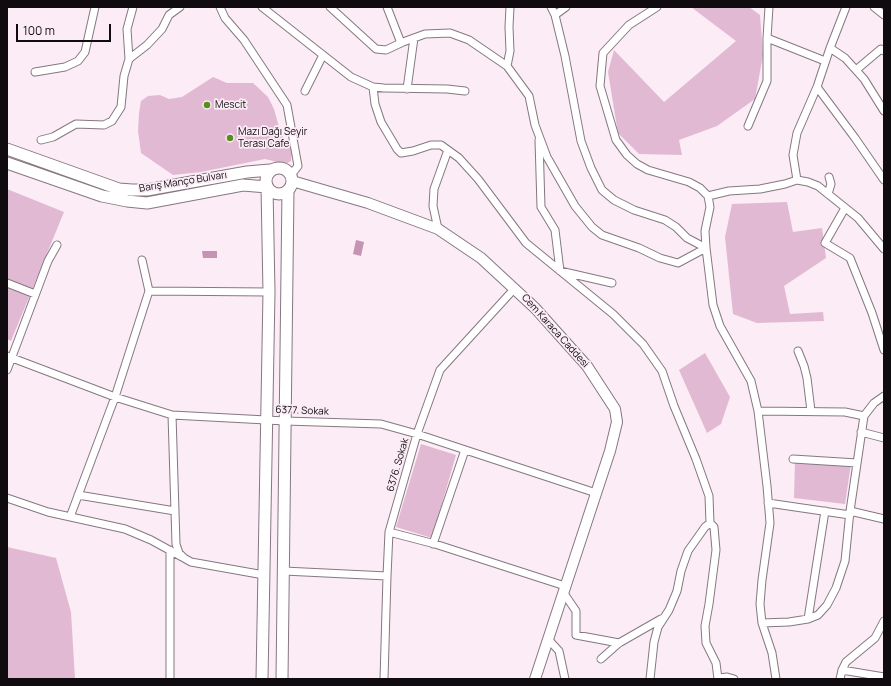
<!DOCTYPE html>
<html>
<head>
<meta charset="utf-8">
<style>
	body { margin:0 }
	#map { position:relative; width:891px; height:686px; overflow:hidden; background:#fbecf5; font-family:Manrope,sans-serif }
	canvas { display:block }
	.frame { position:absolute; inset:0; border:8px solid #0f0b0e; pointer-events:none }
	.scale { position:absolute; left:16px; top:24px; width:95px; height:18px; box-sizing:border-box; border:2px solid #0f0b0e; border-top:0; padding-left:5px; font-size:12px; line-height:14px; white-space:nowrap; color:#0f0b0e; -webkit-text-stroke:3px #fbecf5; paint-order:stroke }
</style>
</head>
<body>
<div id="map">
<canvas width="891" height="686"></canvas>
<div class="frame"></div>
<div class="scale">100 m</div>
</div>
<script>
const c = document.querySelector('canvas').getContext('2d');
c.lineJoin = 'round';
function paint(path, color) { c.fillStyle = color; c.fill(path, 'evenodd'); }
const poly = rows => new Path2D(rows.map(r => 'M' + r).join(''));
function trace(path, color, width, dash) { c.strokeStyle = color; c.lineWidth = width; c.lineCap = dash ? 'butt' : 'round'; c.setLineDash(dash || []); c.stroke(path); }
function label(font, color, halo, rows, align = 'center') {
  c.font = font + ' Manrope,sans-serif'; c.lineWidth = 3.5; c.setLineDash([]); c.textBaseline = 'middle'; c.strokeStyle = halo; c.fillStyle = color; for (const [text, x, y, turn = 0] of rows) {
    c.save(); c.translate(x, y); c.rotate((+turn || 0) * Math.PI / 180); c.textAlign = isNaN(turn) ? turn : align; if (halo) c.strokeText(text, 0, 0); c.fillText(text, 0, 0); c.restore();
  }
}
const green = poly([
	[691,7,749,7,760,15,763,55,755,99,717,126,679,140,682,155,639,154,618,133,608,72,614,50,664,102,736,41],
	[213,77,227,83,253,83,268,97,274,109,281,134,292,149,291,161,286,164,265,159,201,172,173,175,141,153,138,131,139,113,141,101,148,96,160,95,169,99,182,97],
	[7,189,64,212,11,341,7,339],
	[787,202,793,232,822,228,826,258,784,286,790,314,823,312,824,321,757,323,733,314,725,237,732,204],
	[705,353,730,397,721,424,707,433,679,370],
	[421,444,456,455,432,538,396,527],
	[795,461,851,464,845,504,794,498],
	[7,547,56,558,71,612,75,679,7,679]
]);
const water = poly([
	[356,240,364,242,361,256,353,254],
	[202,251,217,251,217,258,203,258]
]);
const street = poly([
	[220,7,225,18,244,40,287,105,298,166,291,175],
	[262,7,351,77,373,87,384,88,447,89,465,91],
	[330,7,376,49,386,50,403,42,425,34,450,33,469,40,507,66,529,96,535,125,547,157,575,206,592,227,602,235,639,248,660,258,678,263,706,248],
	[387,7,401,43],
	[551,7,555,15,565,56,581,141,591,168,602,190,614,200,634,210,665,220,676,227,687,238,706,248],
	[657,7,629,25,603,53,600,86,616,140,627,155,637,164,648,170,689,182,700,188,708,196,710,207,705,231,706,248,713,305,720,326,751,381,758,411,767,486,770,523,762,580,760,604,762,623,772,653,776,679],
	[874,7,884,15],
	[555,15,566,7],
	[767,38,825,61],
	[830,48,845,58,864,79,884,111],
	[129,59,127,29,133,7],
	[507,66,510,51,509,27,510,7],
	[856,70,881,49,884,51],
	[35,72,65,67,78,61,85,52,95,7],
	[373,87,375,104,381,122,397,149,401,153,413,151,431,145,441,145,459,158,478,179,526,243,613,314,643,344,662,371,674,406,696,459,709,496,710,523,714,527,716,550,709,604,705,626,706,643,716,663,718,679],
	[817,87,855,138,884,180],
	[407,89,414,38],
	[305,91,323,55],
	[748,126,767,81,767,38,769,7],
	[41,140,53,137,76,124,104,125,112,121,121,107,124,76,129,59,147,45,162,29,169,15,180,7],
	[539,140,541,207,555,230,560,271,612,283],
	[797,180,793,155,797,133,817,87,830,48,846,7],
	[828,194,831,184,829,177],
	[708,196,729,191,760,189,785,184,797,180,808,182,818,186,858,218,884,249],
	[845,208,825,243,850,258,872,313,884,350],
	[438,229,433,206,434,189,448,150],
	[142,260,149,291],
	[7,283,35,294],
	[798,351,804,366,807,378,811,411],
	[7,356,115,397,172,415,285,421,381,424,417,434,596,493],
	[7,370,48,261,57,245],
	[758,411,845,412,864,416],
	[172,415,176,544,179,553,184,558,191,562,264,575],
	[861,432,884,438],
	[793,459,857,463],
	[78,495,175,511],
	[7,498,48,512,125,529,151,540,182,557],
	[768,503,850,515],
	[850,511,884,519],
	[70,517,115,397,149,291,269,292],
	[389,532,435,544,565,586],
	[433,544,465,450],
	[284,571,387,576],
	[563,592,576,611,576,635,619,643],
	[808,619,825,511],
	[762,623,789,622,808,619,818,615,827,605,836,588,845,561,850,511,864,416,874,403,884,396],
	[548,639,559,651,565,679],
	[601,659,619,643,661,619],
	[842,670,884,677],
	[719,678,727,677,734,679],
	[170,679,170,550],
	[384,679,387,576,389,532,417,434,440,370,515,288],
	[650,679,654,642,658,627,669,610,677,591,681,571,688,551,705,527,710,523],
	[840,679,842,670,846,662,875,638,884,621]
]);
const secondary = poly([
	[292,181,368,203,438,229,481,258,535,308,587,366,615,409,617,422,610,451,535,679]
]);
const primary = poly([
	[7,149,119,189,132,190,147,190,247,172,270,170],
	[7,163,102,196,127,201,147,203,243,185,267,187,269,292,262,679],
	'266 181a13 13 0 1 1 26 0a13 13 0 1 1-26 0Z',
	[282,679,288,190]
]);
const markers = [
	[207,105,4,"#5c8b1e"],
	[230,138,4,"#5c8b1e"]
];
const poiNames = [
	["Mescit",215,105],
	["Mazı Dağı Seyir",238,132],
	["Terası Cafe",238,144]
];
const streetNames = [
	["Barış Manço Bulvarı",183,182,-9],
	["Cem Karaca Caddesi",555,331,48],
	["6377. Sokak",302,411,2],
	["6376. Sokak",398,465,-74]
];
paint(green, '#e2b9d3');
paint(water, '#c593b3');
trace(street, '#857880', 9);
trace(secondary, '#857880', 12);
trace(primary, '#857880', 13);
trace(street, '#fff', 7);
trace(secondary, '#fff', 10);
trace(primary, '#fff', 11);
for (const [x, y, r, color] of markers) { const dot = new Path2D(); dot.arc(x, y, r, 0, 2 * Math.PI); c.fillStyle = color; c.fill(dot); trace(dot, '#fbecf5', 1.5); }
label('10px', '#0f0b0e', '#fbecf5', poiNames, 'left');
label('10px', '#0f0b0e', '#fbecf5', streetNames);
</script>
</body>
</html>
